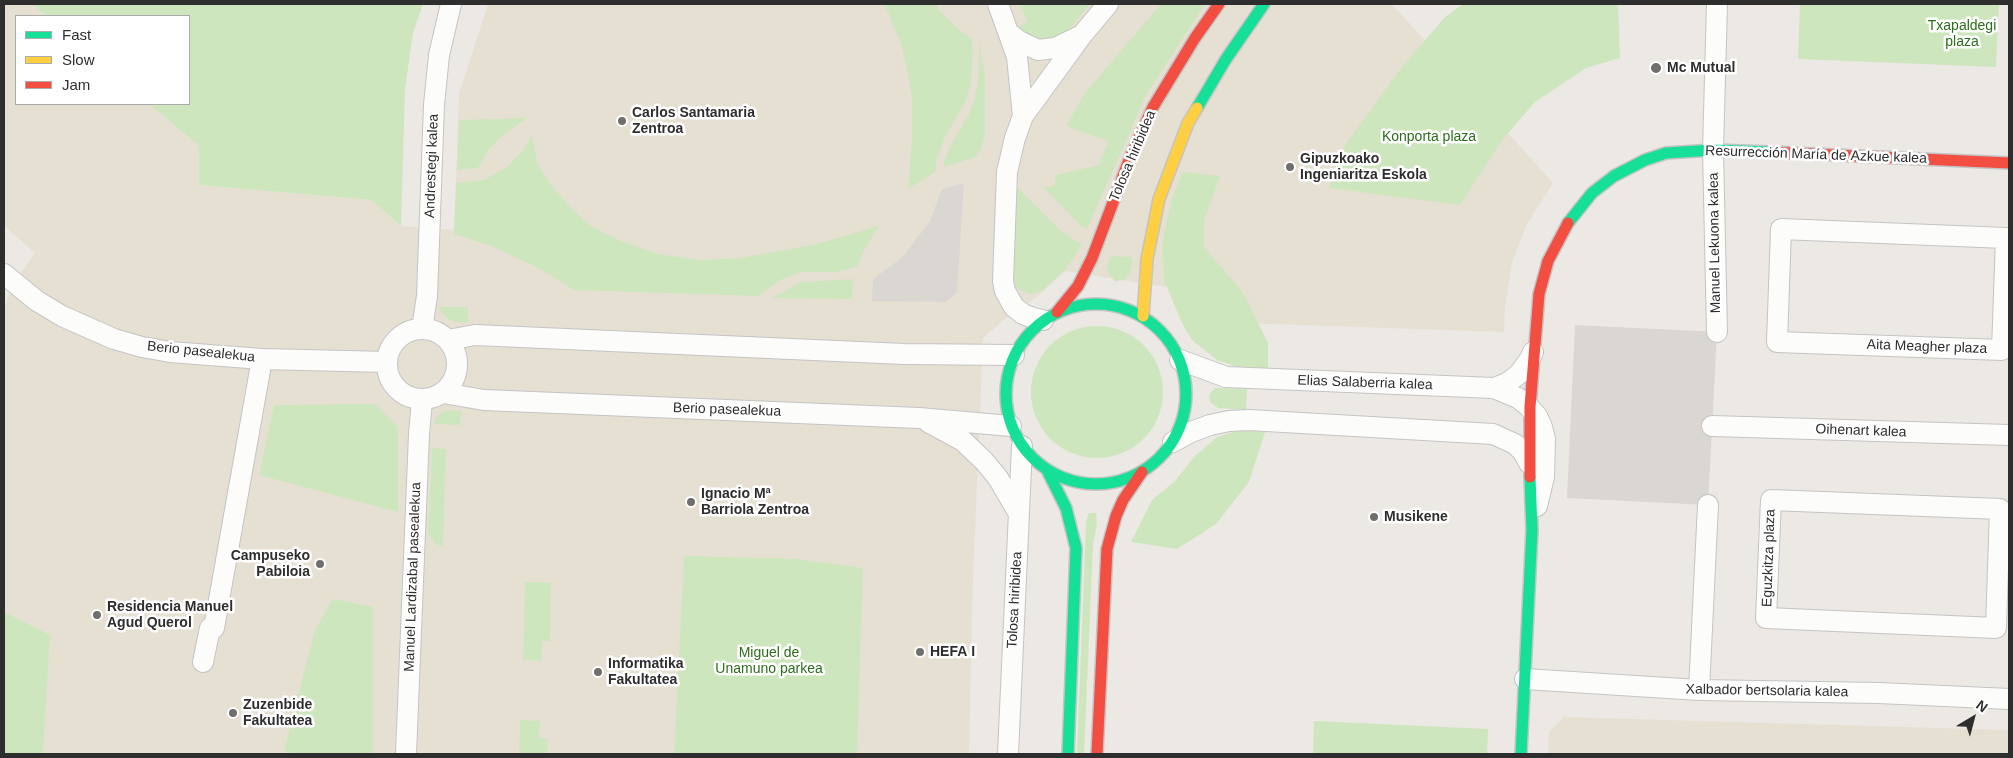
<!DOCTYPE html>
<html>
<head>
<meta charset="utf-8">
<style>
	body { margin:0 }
	#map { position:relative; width:2013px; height:758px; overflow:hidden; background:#ece8e4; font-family:Arial,sans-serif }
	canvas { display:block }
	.frame { position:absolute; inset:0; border:5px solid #2e2e2e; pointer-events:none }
	.legend { position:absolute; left:15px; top:15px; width:175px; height:90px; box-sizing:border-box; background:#fff; border:1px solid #ababab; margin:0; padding:6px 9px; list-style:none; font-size:15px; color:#2e2e2e }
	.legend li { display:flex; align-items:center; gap:10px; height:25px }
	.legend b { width:25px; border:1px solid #ababab }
	.north { position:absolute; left:1948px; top:693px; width:50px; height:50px; -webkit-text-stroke:4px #fff; paint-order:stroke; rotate:37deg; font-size:14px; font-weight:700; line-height:20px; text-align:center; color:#2e2e2e }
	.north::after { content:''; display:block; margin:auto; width:18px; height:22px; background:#2e2e2e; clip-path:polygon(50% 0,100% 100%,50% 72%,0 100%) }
</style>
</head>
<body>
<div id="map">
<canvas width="2013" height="758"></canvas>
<div class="frame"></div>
<ul class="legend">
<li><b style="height:6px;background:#16e098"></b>Fast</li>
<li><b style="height:6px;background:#ffcf43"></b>Slow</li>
<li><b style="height:6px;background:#f24e42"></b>Jam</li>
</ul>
<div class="north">N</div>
</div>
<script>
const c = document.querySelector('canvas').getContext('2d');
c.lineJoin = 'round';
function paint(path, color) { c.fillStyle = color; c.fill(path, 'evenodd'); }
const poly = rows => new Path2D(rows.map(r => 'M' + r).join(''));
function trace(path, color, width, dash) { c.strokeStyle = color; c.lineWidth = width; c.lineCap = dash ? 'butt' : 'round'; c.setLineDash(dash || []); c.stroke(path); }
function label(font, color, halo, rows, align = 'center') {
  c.font = font + ' Arial,sans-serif'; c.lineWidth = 5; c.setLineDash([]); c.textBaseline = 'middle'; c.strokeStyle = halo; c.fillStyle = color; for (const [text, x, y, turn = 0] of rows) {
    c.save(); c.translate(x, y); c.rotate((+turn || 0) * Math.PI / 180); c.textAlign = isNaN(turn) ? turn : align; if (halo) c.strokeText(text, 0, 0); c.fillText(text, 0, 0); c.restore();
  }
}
const education = poly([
	[4,4,32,4,46,16,16,16,16,104,149,104,199,146,199,185,371,200,401,226,454,230,459,94,488,4,1392,4,1553,183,1527,224,1512,262,1505,306,1504,332,1181,321,1167,287,1065,271,1037,297,1006,318,983,338,972,604,969,754,4,754,4,307,14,283,35,253,4,226],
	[1564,717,2009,730,2009,754,1548,754,1549,732]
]);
const green = poly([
	[32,4,423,4,413,33,405,89,401,226,371,200,199,185,199,146,149,104,189,104,189,16,46,16],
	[883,4,937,4,940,11,957,28,972,39,973,53,971,83,965,103,945,137,937,158,935,172,908,189,912,138,912,96,902,46,888,12],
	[1020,4,1090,4,1071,27,1060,37,1036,41,1020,30,1018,27,1027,22],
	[1161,4,1205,4,1147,93,1087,229,1081,226,1043,187,1054,186,1056,175,1099,165,1108,141,1066,126,1085,93],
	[1463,4,1618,4,1620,58,1586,68,1535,102,1502,140,1460,205,1329,188,1346,144,1398,72,1445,17],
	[1800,4,1999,4,1996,67,1798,59],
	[979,41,985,77,985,136,981,149,975,157,944,167,944,161,951,145,969,114,974,101,978,84],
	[527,118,504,134,490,148,478,168,457,170,459,120],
	[532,134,537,163,554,189,573,210,592,227,621,241,657,254,700,260,741,258,817,244,879,226,864,250,857,267,835,272,800,272,780,280,758,296,574,290,540,269,494,247,454,234,456,183,484,180,507,167,524,149],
	[1183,172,1220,176,1204,221,1204,247,1244,294,1268,343,1268,369,1238,367,1217,360,1192,340,1183,325,1164,280,1162,244,1172,198],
	[1019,189,1060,230,1082,245,1065,270,1043,290,1031,294,1019,290,1011,280,1013,191],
	[1111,256,1132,257,1132,267,1129,275,1124,280,1115,281,1110,276,1106,268],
	[853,279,852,299,772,298,801,282],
	[439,307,468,307,468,323,456,322,448,319,443,314],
	'1031 392a66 66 0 1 1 132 0a66 66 0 1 1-132 0Z',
	[1215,388,1247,389,1246,410,1218,408,1210,402,1209,395],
	[375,404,398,427,398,512,259,475,274,405],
	[446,410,461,411,460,425,433,424,437,417],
	[1241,430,1265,432,1249,482,1216,524,1177,549,1131,542,1152,500,1175,481,1195,456,1217,437],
	[432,448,446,449,443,547,436,544,430,537,428,532],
	[1089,513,1096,513,1097,524,1093,543,1084,754,1077,754,1086,522],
	[684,556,795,559,863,568,857,754,674,754],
	[525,582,551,583,550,641,542,641,541,661,523,660],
	[333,599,373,607,373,754,297,754,284,751,315,630],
	[4,612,50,635,43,754,4,754],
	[520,720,540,721,539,738,548,739,547,754,519,754],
	[1314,721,1488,729,1487,754,1313,754]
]);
const plaza = poly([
	[964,183,957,292,946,302,872,301,873,279,903,257,930,221,942,189],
	[1575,325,1717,332,1708,505,1567,498]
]);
const street = poly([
	[998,4,1017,57,1023,116],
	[1010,34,1019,41,1038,50,1055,48,1080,36],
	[1781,229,2006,238,2002,350,1777,342,1781,229],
	[4,274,37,301,62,316,114,339,142,347,170,352,262,359,387,362],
	[1043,320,1033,318,1023,314,1014,307,1005,291,1003,281,1007,172,1015,138,1023,116,1082,35,1108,4],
	'387 364a35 35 0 1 1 70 0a35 35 0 1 1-70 0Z',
	[422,329,427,296,434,105,439,55,451,4],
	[1717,332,1713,150,1717,4],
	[448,340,475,335,904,354,1014,355],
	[1180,360,1226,377,1494,388,1507,383,1519,374,1530,359,1533,352],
	[1494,388,1518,398,1528,406,1537,416,1542,427,1545,439,1544,477,1537,506],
	[443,393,484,400,919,418,1011,426],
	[928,422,963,441,984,461,998,478,1019,514],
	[1712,426,2009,435],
	[1173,442,1191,432,1210,425,1229,421,1249,420,1493,434,1515,444,1523,452,1529,463],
	[1771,500,2000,509,1996,628,1766,618,1771,500],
	[203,662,210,628,214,628,262,359],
	[1525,679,1699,690,1879,693,2009,699],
	[1699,690,1708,505],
	[406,754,419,434,422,400],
	[1008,754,1022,446]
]);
const fast = poly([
	[1197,108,1226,59,1264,4],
	[1568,223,1592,193,1614,176,1645,160,1666,153,1713,150,1769,152],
	'1006 394a90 90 0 1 1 180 0a90 90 0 1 1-180 0Z',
	[1047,470,1066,508,1076,548,1068,754],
	[1521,754,1532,530,1530,477]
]);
const slow = poly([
	[1143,316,1147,259,1159,199,1188,123,1197,108]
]);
const jam = poly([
	[1769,152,2009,163],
	[1057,312,1078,286,1092,258,1131,155,1153,107,1195,38,1219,4],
	[1530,477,1530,407,1539,294,1548,261,1568,223],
	[1097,754,1107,549,1116,516,1123,500,1142,472]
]);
const markers = [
	[1656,68,6,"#706f6e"],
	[622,121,5,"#706f6e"],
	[1290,167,5,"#706f6e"],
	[691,502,5,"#706f6e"],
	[1374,517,5,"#706f6e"],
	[320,564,5,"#706f6e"],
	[97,615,5,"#706f6e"],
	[920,652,5,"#706f6e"],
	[598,672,5,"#706f6e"],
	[233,713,5,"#706f6e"]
];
const parkNames = [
	["Txapaldegi",1962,26],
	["plaza",1962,42],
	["Konporta plaza",1429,137],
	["Miguel de",769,653],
	["Unamuno parkea",769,669]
];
const poiNames = [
	["Mc Mutual",1667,68],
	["Carlos Santamaria",632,113],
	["Zentroa",632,129],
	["Gipuzkoako",1300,159],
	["Ingeniaritza Eskola",1300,175],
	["Ignacio Mª",701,494],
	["Barriola Zentroa",701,510],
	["Musikene",1384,517],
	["Campuseko",310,556,"right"],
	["Pabiloia",310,572,"right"],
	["Residencia Manuel",107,607],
	["Agud Querol",107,623],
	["HEFA I",930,652],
	["Informatika",608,664],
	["Fakultatea",608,680],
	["Zuzenbide",243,705],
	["Fakultatea",243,721]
];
const streetNames = [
	["Resurrección María de Azkue kalea",1816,155,2],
	["Tolosa hiribidea",1133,156,-67],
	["Andrestegi kalea",432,166,-88],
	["Manuel Lekuona kalea",1715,243,-91],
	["Aita Meagher plaza",1927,347,2],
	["Berio pasealekua",201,352,6],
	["Elias Salaberria kalea",1365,383,2],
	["Berio pasealekua",727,410,2],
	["Oihenart kalea",1861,431,2],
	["Eguzkitza plaza",1769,558,-88],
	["Manuel Lardizabal pasealekua",413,577,-88],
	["Tolosa hiribidea",1015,600,-87],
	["Xalbador bertsolaria kalea",1767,691,1]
];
paint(education, '#e6e0d3');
paint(green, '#cee6be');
paint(plaza, '#dad6d2');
trace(street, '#c5c4c5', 22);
trace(fast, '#c5c4c5', 14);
trace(slow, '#c5c4c5', 14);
trace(jam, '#c5c4c5', 14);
trace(street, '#fcfcfb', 20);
trace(fast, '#16e098', 11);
trace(slow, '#ffcf43', 11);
trace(jam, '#f24e42', 11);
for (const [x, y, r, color] of markers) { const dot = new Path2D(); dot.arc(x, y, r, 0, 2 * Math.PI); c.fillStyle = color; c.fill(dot); trace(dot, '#fff', 2); }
label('14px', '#2c6e1b', '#fff', parkNames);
label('bold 14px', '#2e2e2e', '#fff', poiNames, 'left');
label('14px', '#2e2e2e', '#fff', streetNames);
</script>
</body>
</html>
